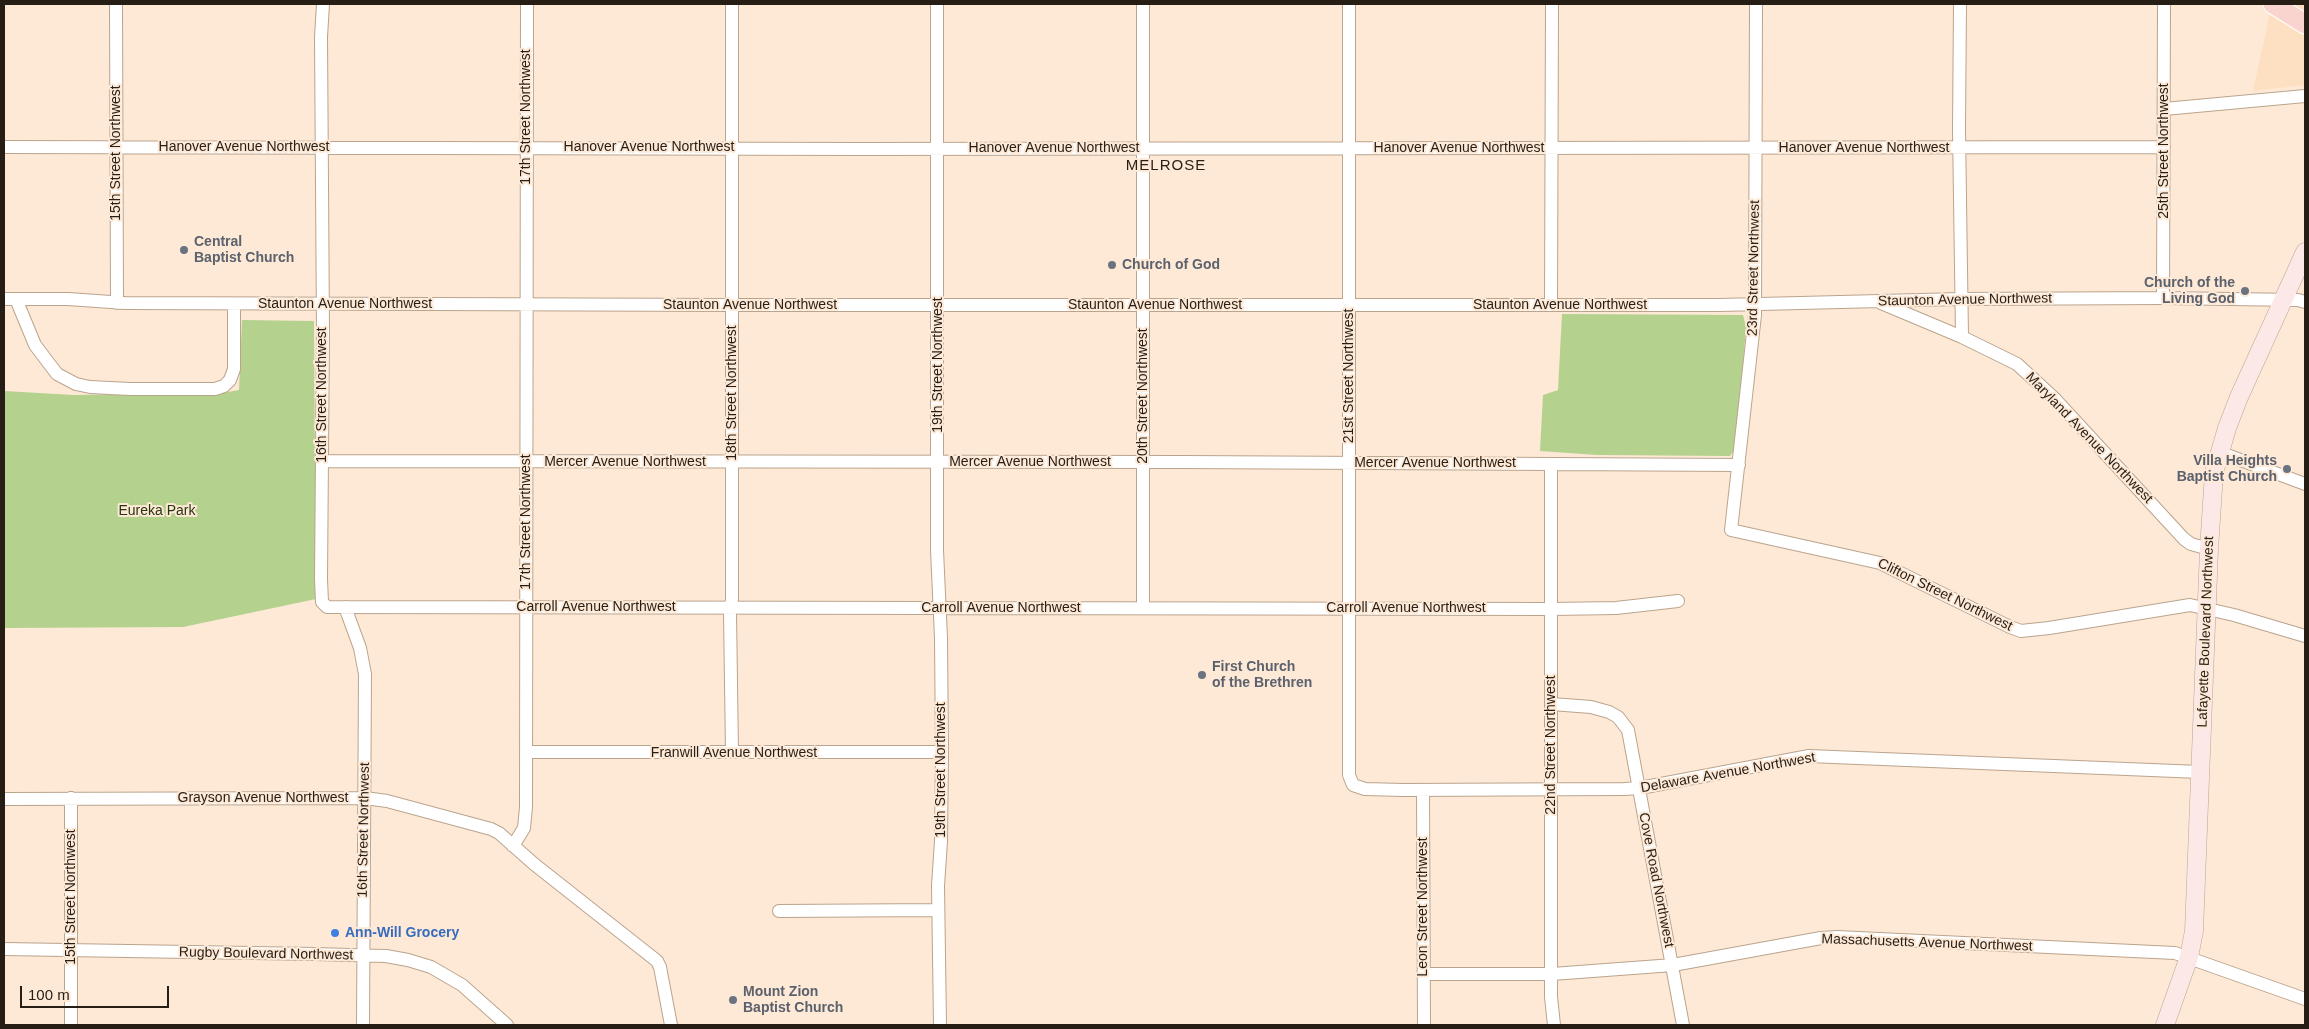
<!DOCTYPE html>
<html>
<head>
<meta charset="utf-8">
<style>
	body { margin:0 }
	#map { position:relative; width:2309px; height:1029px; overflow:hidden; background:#fde9d6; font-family:Helvetica,sans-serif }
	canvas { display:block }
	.frame { position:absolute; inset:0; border:5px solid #261d15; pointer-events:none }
	.scale { position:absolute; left:20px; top:986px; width:149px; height:22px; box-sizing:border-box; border:2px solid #261d15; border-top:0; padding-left:6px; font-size:15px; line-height:18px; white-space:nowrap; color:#261d15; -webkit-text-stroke:4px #fde9d6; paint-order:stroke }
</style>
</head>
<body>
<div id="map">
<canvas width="2309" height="1029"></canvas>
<div class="frame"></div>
<div class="scale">100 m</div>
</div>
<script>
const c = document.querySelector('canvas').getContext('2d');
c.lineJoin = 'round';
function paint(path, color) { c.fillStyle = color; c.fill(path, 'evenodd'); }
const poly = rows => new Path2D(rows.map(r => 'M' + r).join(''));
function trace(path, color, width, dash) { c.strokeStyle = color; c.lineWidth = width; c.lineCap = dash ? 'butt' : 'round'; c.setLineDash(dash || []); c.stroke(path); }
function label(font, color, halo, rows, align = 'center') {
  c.font = font + ' Helvetica,sans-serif'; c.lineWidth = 4; c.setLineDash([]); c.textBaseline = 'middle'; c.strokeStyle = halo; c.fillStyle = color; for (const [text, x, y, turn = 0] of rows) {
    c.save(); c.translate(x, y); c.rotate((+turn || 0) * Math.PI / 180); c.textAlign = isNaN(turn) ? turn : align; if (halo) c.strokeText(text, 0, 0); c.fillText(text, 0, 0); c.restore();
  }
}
const built = poly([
	[2272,4,2305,4,2305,85,2253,91]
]);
const green = poly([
	[1562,314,1743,315,1746,327,1736,448,1730,456,1597,455,1540,451,1543,395,1558,390],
	[242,320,314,321,316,599,183,627,4,628,4,391,74,395,222,393,239,390]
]);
const street = poly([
	[116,4,117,303],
	[323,4,321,37,323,332,321,579,322,602,327,607,1552,609,1616,608,1678,601],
	[732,4,732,599,730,613,732,752],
	[937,4,937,550,941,638,942,752,941,841,938,886,940,1025],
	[1143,4,1143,608],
	[1349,4,1349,775,1353,785,1365,789,1403,790,1624,789,1640,788,1809,756,2200,772],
	[1756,4,1755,315,1731,530,1880,563,2010,627,2021,631,2049,628,2190,605,2234,615,2305,636],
	[1960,4,1959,129,1962,337],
	[2164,109,2305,96],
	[4,147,859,149,2164,147],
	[2163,298,2164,4],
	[4,299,68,299,125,303,732,305,1720,305,1960,299,2163,298,2298,300,2305,302],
	[16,299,35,345,57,374,76,384,90,387,130,389,215,389,224,386,230,380,234,369,234,304],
	[1881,303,1962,337,2017,364,2055,399,2184,539,2191,544,2209,549],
	[1551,305,1552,4],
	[2219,452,2305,484],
	[322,461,1184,462,1739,465],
	[1551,464,1551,997,1554,1025],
	[345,607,360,648,365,674,363,1025],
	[1552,704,1591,707,1609,712,1618,717,1628,730,1683,1025],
	[526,752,942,752],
	[1423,790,1424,1025],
	[71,798,71,1025],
	[4,799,365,798,387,801,491,829,499,833,534,864,657,961,660,967,671,1025],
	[513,846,524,828,526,807,527,4],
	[779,911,938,910],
	[4,949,314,954,386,956,408,960,431,967,462,985,507,1025],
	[1423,974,1552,974,1673,965,1821,938,1837,937,2175,953,2305,999]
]);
const secondary = poly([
	[2165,1025,2189,957,2194,931,2209,549,2214,473,2227,428,2239,397,2305,252]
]);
const primary = poly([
	[2273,4,2305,24]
]);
const markers = [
	[184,250,5,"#6b7280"],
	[1112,265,5,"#6b7280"],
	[2245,291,5,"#6b7280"],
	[2287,469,5,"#6b7280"],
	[1202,675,5,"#6b7280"],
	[335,933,5,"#3f7fe0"],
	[733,1000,5,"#6b7280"]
];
const streetNames = [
	["17th Street Northwest",526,117,-90],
	["Hanover Avenue Northwest",244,147],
	["Hanover Avenue Northwest",649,147],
	["Hanover Avenue Northwest",1054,148],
	["Hanover Avenue Northwest",1459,148],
	["Hanover Avenue Northwest",1864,148],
	["25th Street Northwest",2164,151,-90],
	["15th Street Northwest",116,153,-90],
	["23rd Street Northwest",1754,268,-89],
	["Staunton Avenue Northwest",1965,300,-1],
	["Staunton Avenue Northwest",345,304],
	["Staunton Avenue Northwest",750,305],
	["Staunton Avenue Northwest",1155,305],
	["Staunton Avenue Northwest",1560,305],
	["19th Street Northwest",938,365,-90],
	["21st Street Northwest",1349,376,-90],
	["18th Street Northwest",732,393,-90],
	["16th Street Northwest",322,395,-90],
	["20th Street Northwest",1143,396,-90],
	["Maryland Avenue Northwest",2089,438,46],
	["Mercer Avenue Northwest",625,462],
	["Mercer Avenue Northwest",1030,462],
	["Mercer Avenue Northwest",1435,463],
	["17th Street Northwest",526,522,-90],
	["Clifton Street Northwest",1945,595,26],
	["Carroll Avenue Northwest",596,607],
	["Carroll Avenue Northwest",1001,608],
	["Carroll Avenue Northwest",1406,608],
	["Lafayette Boulevard Northwest",2206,632,-88],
	["22nd Street Northwest",1551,745,-90],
	["Franwill Avenue Northwest",734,753],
	["19th Street Northwest",941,770,-90],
	["Delaware Avenue Northwest",1728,773,-10],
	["Grayson Avenue Northwest",263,798],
	["16th Street Northwest",364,830,-89],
	["Cove Road Northwest",1656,880,79],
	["15th Street Northwest",71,897,-90],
	["Leon Street Northwest",1423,907,-90],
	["Massachusetts Avenue Northwest",1927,943,2],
	["Rugby Boulevard Northwest",266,954,1]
];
const worshipNames = [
	["Central",194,242],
	["Baptist Church",194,258],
	["Church of God",1122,265],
	["Church of the",2235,283,"right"],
	["Living God",2235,299,"right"],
	["Villa Heights",2277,461,"right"],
	["Baptist Church",2277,477,"right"],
	["First Church",1212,667],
	["of the Brethren",1212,683],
	["Mount Zion",743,992],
	["Baptist Church",743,1008]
];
const parkNames = [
	["Eureka Park",157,511]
];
const shopNames = [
	["Ann-Will Grocery",345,933]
];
const neighbourhoodNames = [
	["MELROSE",1166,166]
];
paint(built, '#fde0c1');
paint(green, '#b4d18d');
trace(street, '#bba48d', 14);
trace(secondary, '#bba48d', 19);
trace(primary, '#fff', 21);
trace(street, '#fff', 12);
trace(secondary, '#fce9e7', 18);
trace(primary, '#f9d3ce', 19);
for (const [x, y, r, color] of markers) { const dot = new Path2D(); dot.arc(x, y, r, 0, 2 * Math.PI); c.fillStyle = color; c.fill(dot); trace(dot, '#fde9d6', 2); }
label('14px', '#261d15', '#fde9d6', streetNames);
label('bold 14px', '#5b616d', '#fde9d6', worshipNames, 'left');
label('14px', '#283611', '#fde9d6', parkNames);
label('bold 14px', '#366cbe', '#fde9d6', shopNames, 'left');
c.letterSpacing = '1px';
label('15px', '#261d15', '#fde9d6', neighbourhoodNames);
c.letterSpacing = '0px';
</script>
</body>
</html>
